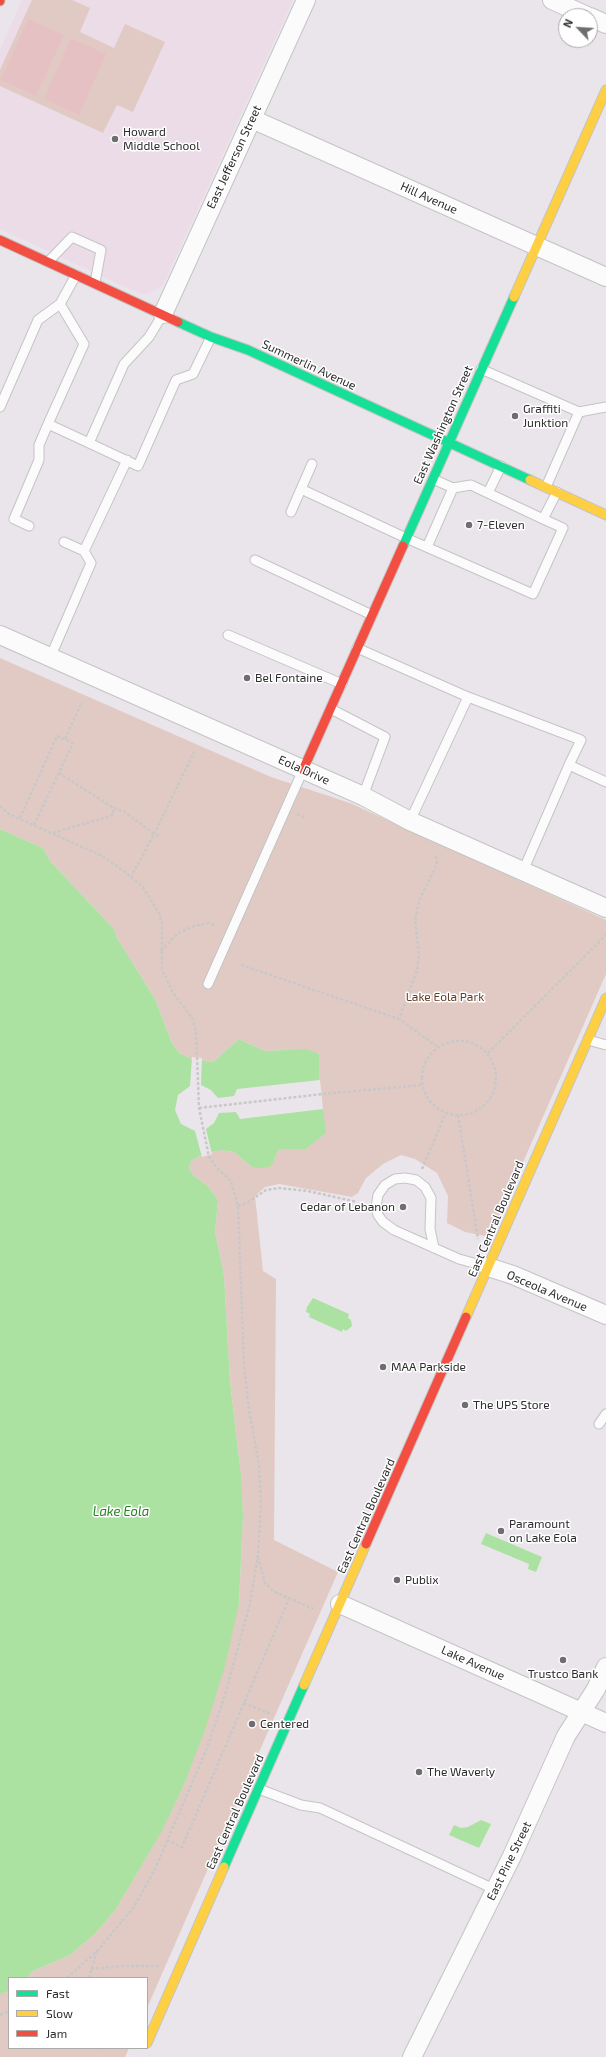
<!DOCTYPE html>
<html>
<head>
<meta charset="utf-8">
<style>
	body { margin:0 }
	#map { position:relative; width:606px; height:2057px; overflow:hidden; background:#eae5ea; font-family:"Exo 2",sans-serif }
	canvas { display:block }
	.legend { position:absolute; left:8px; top:1977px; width:140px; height:72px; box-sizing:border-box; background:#fff; border:1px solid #ababab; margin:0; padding:5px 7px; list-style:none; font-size:12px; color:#2d2d2d }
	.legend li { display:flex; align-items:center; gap:8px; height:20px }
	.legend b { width:20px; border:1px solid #ababab }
	.north { position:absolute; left:558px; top:8px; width:40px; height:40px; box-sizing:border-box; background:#fff; border:1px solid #ababab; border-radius:50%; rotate:295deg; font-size:11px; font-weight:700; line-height:16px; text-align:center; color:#2d2d2d }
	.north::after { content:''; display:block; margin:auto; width:14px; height:18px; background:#6f6d6f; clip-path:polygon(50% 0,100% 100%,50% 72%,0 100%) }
</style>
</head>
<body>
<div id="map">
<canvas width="606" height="2057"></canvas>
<ul class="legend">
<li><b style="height:5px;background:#16e098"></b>Fast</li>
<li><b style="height:5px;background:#ffcf43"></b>Slow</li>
<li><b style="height:5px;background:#f24e42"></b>Jam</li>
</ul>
<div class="north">N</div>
</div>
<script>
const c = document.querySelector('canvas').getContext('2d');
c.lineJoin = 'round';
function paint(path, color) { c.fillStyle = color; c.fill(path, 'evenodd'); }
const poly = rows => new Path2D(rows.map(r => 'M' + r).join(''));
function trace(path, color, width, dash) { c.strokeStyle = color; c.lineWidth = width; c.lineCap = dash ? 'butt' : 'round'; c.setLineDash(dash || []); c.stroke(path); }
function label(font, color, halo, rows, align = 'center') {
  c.font = font + ' "Exo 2",sans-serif'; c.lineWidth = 3; c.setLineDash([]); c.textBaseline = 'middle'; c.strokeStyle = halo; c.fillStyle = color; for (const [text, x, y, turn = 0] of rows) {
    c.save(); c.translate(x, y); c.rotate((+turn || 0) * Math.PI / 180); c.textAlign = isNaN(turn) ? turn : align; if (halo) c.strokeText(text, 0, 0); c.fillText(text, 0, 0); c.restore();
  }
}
const education = poly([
	[22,0,293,0,163,285,154,291,144,294,132,290,0,229,0,50]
]);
const green = poly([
	[32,0,72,0,90,8,80,32,114,48,125,24,165,42,133,112,117,105,103,133,0,86,0,70],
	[0,658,271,777,350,803,606,920,606,974,490,1237,465,1232,447,1223,448,1196,437,1173,415,1159,401,1155,383,1164,366,1178,358,1193,352,1197,279,1184,265,1187,255,1196,263,1271,276,1279,274,1540,338,1572,147,2008,147,1978,27,1978,33,1971,70,1955,96,1933,116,1909,162,1830,184,1785,239,1604,243,1515,239,1458,230,1381,224,1275,215,1232,218,1200,208,1186,194,1176,189,1169,191,1161,203,1154,222,1150,234,1152,252,1167,273,1163,279,1149,306,1149,325,1133,319,1076,319,1054,286,1050,265,1051,239,1039,213,1062,192,1059,179,1053,172,1043,155,999,117,938,114,929,50,861,43,848,0,829],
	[9,1991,9,2048,129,2048,125,2057,0,2057,0,1994]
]);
const pitch = poly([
	[28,19,64,35,36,96,1,80],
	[71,38,106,54,79,115,44,99]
]);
const water = poly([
	[0,829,43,848,50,861,114,929,117,938,155,999,172,1043,179,1053,192,1059,213,1062,239,1039,265,1051,307,1049,319,1054,319,1076,326,1133,306,1149,279,1149,273,1163,269,1167,259,1168,252,1167,234,1152,222,1150,203,1154,191,1161,189,1169,194,1176,208,1186,218,1200,215,1232,224,1275,230,1381,241,1476,243,1515,239,1604,225,1666,206,1727,184,1785,162,1831,116,1909,96,1933,70,1955,33,1971,27,1978,9,1978,9,1991,0,1994],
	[313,1298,349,1314,348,1318,351,1320,352,1326,346,1331,343,1329,342,1332,309,1317,310,1314,306,1312,307,1307],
	[486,1533,542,1557,536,1572,528,1569,529,1564,481,1544],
	[481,1820,491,1824,479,1848,449,1835,454,1825,461,1828,468,1827]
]);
const pier = poly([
	[192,1057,202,1058,201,1085,211,1090,218,1098,234,1096,237,1089,320,1080,323,1109,240,1119,236,1112,219,1113,214,1123,206,1129,212,1154,202,1157,195,1131,181,1124,175,1110,178,1095,190,1086]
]);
const path = poly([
	[59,773,112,807,125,812,154,834,131,877],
	[0,806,9,814,100,855,117,866,142,886,159,913,162,923,162,969,173,993,192,1018,196,1031,199,1108,209,1157,217,1168,231,1181,238,1207,244,1363,248,1403,259,1465,261,1504,258,1555,250,1604,224,1698,207,1748,155,1869,134,1907,97,1951,67,1978],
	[297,814,306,818],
	[20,818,57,736,65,739],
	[34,825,73,743,65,739,82,702],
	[53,833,110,816,114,813,112,807],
	[159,836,154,834,194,752],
	[436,856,437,864,419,901,415,921,419,953,417,970,399,1019,438,1047],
	[161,951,178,933,194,926,208,923,215,925],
	[241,965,399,1019],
	'422 1078a37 37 0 1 1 74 0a37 37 0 1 1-74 0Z',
	[488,1053,606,935],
	[199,1108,323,1094,422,1085],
	[458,1115,478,1239],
	[422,1169,446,1113],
	[238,1206,247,1203,266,1190,279,1188,308,1191,357,1202],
	[258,1557,265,1583,273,1591,316,1610],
	[244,1703,271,1714],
	[167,1840,182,1847,289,1599],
	[91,1969,122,1966,161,1966],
	[89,1978,97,1951],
	[0,2015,9,2011],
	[93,2048,105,2048]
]);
const lane = poly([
	[48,262,72,237,101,250,95,283],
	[76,275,60,304,84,344,48,424,89,443,138,466,176,380,193,374,211,337],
	[481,369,579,412,606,407],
	[0,407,38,320,60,304],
	[89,443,124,364,149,337,163,314],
	[546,487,579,412],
	[453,488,471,485,543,519],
	[301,489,312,464],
	[488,493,501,466],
	[291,512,301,489,406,538,533,594,563,528,543,519,557,492],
	[29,526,14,519,39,460,39,445,48,424],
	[427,547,453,488,433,479],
	[84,551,127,460],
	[255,560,372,615],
	[228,635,342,684],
	[357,648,468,697,581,740,569,765,606,782],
	[50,658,91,563,84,551,64,542],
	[331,709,385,737,363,796],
	[410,821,468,697],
	[523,871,569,765],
	[208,984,303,770],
	[588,1040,606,1045],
	[434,1248,430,1229,431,1198,425,1187,416,1180,405,1178,395,1179,385,1185,378,1195,376,1207,378,1215,383,1222,394,1230,459,1259,488,1267],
	[599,1424,606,1414],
	[259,1789,301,1805,320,1808,496,1890]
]);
const street = poly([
	[552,0,587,16],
	[590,17,606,24],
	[252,119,606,277],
	[163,314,306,0],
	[0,635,363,796,410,821,606,908],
	[488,1267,513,1275,606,1315],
	[340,1604,606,1723],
	[412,2057,512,1856,566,1736,596,1689,606,1667]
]);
const fast = poly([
	[178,322,211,337,248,350,530,480],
	[403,546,514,297],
	[224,1867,304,1685]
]);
const slow = poly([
	[514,297,606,90],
	[530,480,606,515],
	[466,1317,606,998],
	[304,1685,366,1544],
	[147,2043,224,1867]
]);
const jam = poly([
	[0,0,0,1],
	[0,240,178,322],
	[303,770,403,546],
	[366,1544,466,1317]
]);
const markers = [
	[115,139,4,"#6f6d6f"],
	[515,416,4,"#6f6d6f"],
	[469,525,4,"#6f6d6f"],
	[247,678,4,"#6f6d6f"],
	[403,1207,4,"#6f6d6f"],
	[383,1367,4,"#6f6d6f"],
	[465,1405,4,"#6f6d6f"],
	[501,1531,4,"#6f6d6f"],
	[397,1580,4,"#6f6d6f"],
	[563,1660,4,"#6f6d6f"],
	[252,1724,4,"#6f6d6f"],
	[419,1772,4,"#6f6d6f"]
];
const poiNames = [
	["Howard",123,132],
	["Middle School",123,146],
	["Graffiti",523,409],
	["Junktion",523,423],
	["7-Eleven",477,525],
	["Bel Fontaine",255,678],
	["Cedar of Lebanon",395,1207,"right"],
	["MAA Parkside",391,1367],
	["The UPS Store",473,1405],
	["Paramount",509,1524],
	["on Lake Eola",509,1538],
	["Publix",405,1580],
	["Trustco Bank",563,1674,"center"],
	["Centered",260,1724],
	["The Waverly",427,1772]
];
const streetNames = [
	["East Jefferson Street",234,157,-65],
	["Hill Avenue",429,198,24],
	["Summerlin Avenue",309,365,25],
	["East Washington Street",443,425,-66],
	["Eola Drive",304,770,24],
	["East Central Boulevard",496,1219,-67],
	["Osceola Avenue",547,1291,23],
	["East Central Boulevard",366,1516,-66],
	["Lake Avenue",473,1663,24],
	["East Central Boulevard",235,1812,-66],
	["East Pine Street",509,1861,-64]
];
const parkNames = [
	["Lake Eola Park",445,997]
];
const waterNames = [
	["Lake Eola",121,1512]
];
paint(education, '#ebdce8');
paint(green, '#e2cac4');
paint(pitch, '#e6c1c3');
paint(water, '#abe2a2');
paint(pier, '#eae5ea');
trace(lane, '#c4c4c5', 11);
trace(street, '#c4c4c5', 20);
trace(fast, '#c4c4c5', 11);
trace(slow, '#c4c4c5', 11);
trace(jam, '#c4c4c5', 11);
trace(path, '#c8c8c8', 2.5, [3, 2]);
trace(lane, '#fcfbfc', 9);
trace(street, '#fcfbfc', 18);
trace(fast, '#16e098', 9);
trace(slow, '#ffcf43', 9);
trace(jam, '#f24e42', 9);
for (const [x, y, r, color] of markers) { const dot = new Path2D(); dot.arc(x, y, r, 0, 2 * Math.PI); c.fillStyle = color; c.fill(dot); trace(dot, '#fff', 1.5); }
label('12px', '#2d2d2d', '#fff', poiNames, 'left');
label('12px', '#2d2d2d', '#fff', streetNames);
label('12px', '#633c24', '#fff', parkNames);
label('italic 13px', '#24831e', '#fff', waterNames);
</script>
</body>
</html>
